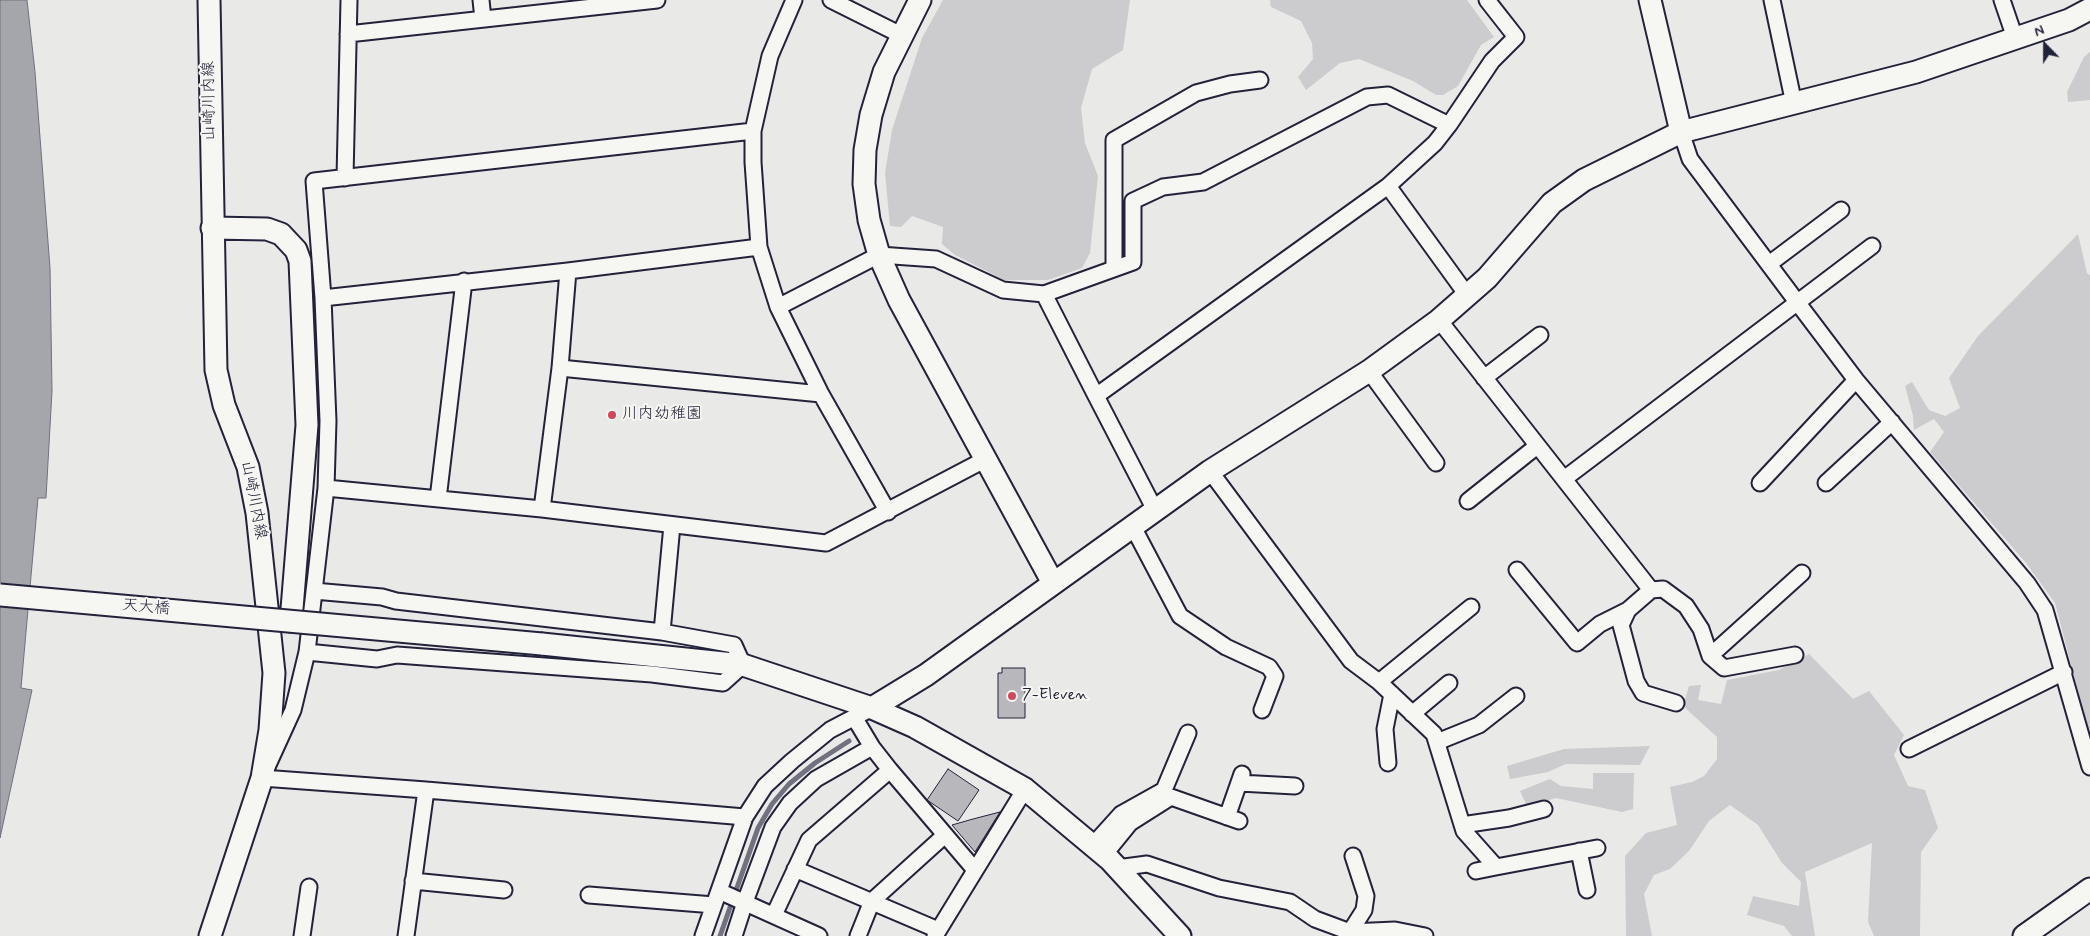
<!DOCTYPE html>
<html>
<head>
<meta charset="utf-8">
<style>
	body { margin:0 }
	#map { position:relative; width:2090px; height:936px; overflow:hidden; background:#e9e9e7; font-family:Mynerve,sans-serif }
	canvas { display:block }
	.north { position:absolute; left:2020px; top:20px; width:50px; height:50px; -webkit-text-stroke:4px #f6f6f2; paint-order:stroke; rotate:338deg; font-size:14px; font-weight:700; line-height:20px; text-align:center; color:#22223b }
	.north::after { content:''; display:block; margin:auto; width:18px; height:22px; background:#22223b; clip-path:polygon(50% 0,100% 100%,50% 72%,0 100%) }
</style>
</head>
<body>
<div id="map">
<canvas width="2090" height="936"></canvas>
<div class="north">N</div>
</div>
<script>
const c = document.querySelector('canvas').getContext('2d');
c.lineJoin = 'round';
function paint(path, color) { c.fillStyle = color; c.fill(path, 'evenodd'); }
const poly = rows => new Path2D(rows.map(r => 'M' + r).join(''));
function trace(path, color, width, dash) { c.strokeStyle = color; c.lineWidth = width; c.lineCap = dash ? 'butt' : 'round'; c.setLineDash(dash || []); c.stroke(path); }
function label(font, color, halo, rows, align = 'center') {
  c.font = font + ' Mynerve,"Klee One",sans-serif'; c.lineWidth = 4; c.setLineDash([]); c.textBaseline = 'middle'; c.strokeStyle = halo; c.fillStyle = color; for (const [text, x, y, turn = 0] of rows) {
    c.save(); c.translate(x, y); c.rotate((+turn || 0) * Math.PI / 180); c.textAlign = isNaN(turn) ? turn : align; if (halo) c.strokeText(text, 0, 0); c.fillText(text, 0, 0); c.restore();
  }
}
const green = poly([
	[943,0,1130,0,1123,50,1092,69,1081,108,1085,143,1098,176,1090,253,1082,268,1048,280,1004,280,955,255,942,244,943,227,912,216,901,227,890,226,885,173,892,130,922,38],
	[1270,0,1467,0,1494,37,1481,45,1458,86,1443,95,1436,95,1413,81,1359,59,1340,63,1306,90,1298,77,1313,59,1312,43,1301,21,1271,7],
	[2090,52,2090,100,2068,102,2067,92,2084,57],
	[2078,234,2087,273,2090,275,2090,737,2055,603,2026,563,1930,452,1944,432,1934,419,1914,430,1913,416,1905,386,1912,382,1929,410,1945,416,1960,408,1949,378,1978,336],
	[1809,654,1853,699,1869,691,1904,735,1894,755,1908,786,1925,790,1938,828,1921,852,1920,936,1874,936,1868,922,1872,843,1805,872,1815,936,1792,936,1784,926,1747,915,1753,896,1799,906,1801,882,1782,863,1758,825,1730,805,1709,821,1689,851,1670,869,1654,875,1644,894,1652,936,1626,936,1625,856,1646,833,1677,825,1670,787,1692,782,1704,776,1717,759,1717,737,1683,706,1689,686,1701,685,1698,700,1721,704,1727,680,1779,670],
	[1650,746,1640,765,1566,764,1548,772,1510,779,1507,766,1564,749],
	[1593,773,1634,773,1633,809,1622,812,1556,798,1527,806,1520,791,1550,779,1561,786,1593,789]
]);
const water = poly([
	[0,0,27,0,35,72,50,268,52,391,46,498,38,498,21,688,32,690,0,838,0,0]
]);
const stream = poly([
	[720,936,758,828,772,804,789,784,815,763,849,741]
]);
const building = poly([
	[1002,668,1025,668,1025,718,998,718,998,673,1002,673,1002,668],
	[948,769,979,790,958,821,927,800,948,769],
	[1000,812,975,852,952,825,973,819,1000,812]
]);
const street = poly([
	[481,0,483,19],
	[794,0,770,56,753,131,753,162,759,247,778,307,821,394,888,512],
	[831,0,903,36],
	[1772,0,1794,104],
	[2002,0,2015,38],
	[348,34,657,0],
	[1449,125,1492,61,1516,37,1487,0],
	[1681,132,1690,159,1797,302,1856,380,2027,583,2045,610,2090,767],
	[345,178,349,0],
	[1388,186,1467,295],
	[1769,264,1841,210],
	[1114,268,1114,140,1196,93,1230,84,1260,80],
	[1044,294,1096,396],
	[323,298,568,271,759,247],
	[778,307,879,255,936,259,1003,290,1044,294,1133,262,1133,201,1163,187,1203,182,1367,97,1388,95,1449,125,1435,143,1388,186,1096,396,1155,510],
	[1439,320,1651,590,1663,589,1686,606,1701,629,1710,656,1724,668,1795,655],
	[560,368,821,394],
	[1369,371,1436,463],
	[1484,378,1540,335],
	[1210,471,1351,661,1379,682,1434,734,1464,831,1496,867,1597,848],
	[1564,479,1872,246],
	[1760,483,1856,380],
	[1826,483,1892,422],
	[326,488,542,509,826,543,986,459],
	[438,499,464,281],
	[1468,501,1537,446],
	[542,509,560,368,568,271],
	[1132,525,1180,616,1226,647,1269,667,1275,676,1262,710],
	[1517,570,1577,643,1600,624,1628,610],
	[1651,590,1628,610,1621,625,1636,681,1643,693,1676,703],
	[314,591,382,597,396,601,662,632,734,645,743,665,723,683,652,674,397,655,377,659,307,652,326,488,328,421,323,298,314,181,753,131],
	[662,632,672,525],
	[307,652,293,710,262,778,426,790,745,817],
	[1710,656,1802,573],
	[1379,682,1471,607],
	[1412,714,1449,683],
	[854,717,872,747,890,770,975,870],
	[1437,742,1479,725,1516,696],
	[1909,749,2064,672],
	[1388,763,1385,729,1392,694],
	[1239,783,1295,786],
	[1227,817,1242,774],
	[1462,825,1509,818,1544,809],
	[1093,845,1121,814,1164,790,1188,733],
	[1579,851,1587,890],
	[1104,855,1130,823,1171,797,1239,821],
	[1117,868,1147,864,1219,888,1290,902,1315,919,1350,932,1395,930,1425,936],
	[795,869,938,930],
	[1476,871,1496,867],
	[413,881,504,890],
	[719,891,819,936],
	[589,895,714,905],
	[774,915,809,840,890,770],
	[1350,932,1364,910,1366,896,1353,856],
	[302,936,309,887],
	[406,936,426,790],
	[703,936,745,817,765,786,792,761,830,730,872,708],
	[734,936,745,902,773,827,790,803,816,779,872,747],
	[858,936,872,901,945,835],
	[935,936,1025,789]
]);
const secondary = poly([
	[209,0,216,370,224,405,248,467,257,513,274,673,270,730,262,778,210,936],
	[920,0,884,72,871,115,865,150,864,184,869,220,879,255,899,300,1053,583],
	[1650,0,1681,132],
	[212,228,267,229,281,234,296,250,300,261,307,425,291,621],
	[542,644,743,665,872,708,915,727,1025,789,1110,860,1180,936],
	[872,708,926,675,1210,471,1369,371,1439,320,1487,278,1552,203,1584,180,1681,132,1916,72,2069,20,2090,9],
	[2024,936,2090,889]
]);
const secondaryBridge = poly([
	[0,595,542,644]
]);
const markers = [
	[612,415,5,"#d1495b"],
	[1012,696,5,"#d1495b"]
];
const streetNames = [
	["山崎川内線",210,101,-91],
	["山崎川内線",253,500,79],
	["天大橋",146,608,5]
];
const poiNames = [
	["川内幼稚園",622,415],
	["7-Eleven",1022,696]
];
paint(green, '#ccccce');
paint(water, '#a5a5ac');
trace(water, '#71717f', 1);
trace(stream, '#71717f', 5);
paint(building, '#b8b8bc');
trace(building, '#22223b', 1);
trace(street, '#22223b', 19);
trace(secondary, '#22223b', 25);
trace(street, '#f6f6f2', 15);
trace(secondary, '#f6f6f2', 21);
trace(secondaryBridge, '#22223b', 25, []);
trace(secondaryBridge, '#f6f6f2', 21);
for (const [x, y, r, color] of markers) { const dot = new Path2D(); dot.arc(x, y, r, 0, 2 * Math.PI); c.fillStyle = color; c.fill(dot); trace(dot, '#f6f6f2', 2); }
label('16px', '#22223b', '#f6f6f2', streetNames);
label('16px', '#22223b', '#f6f6f2', poiNames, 'left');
</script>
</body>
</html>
